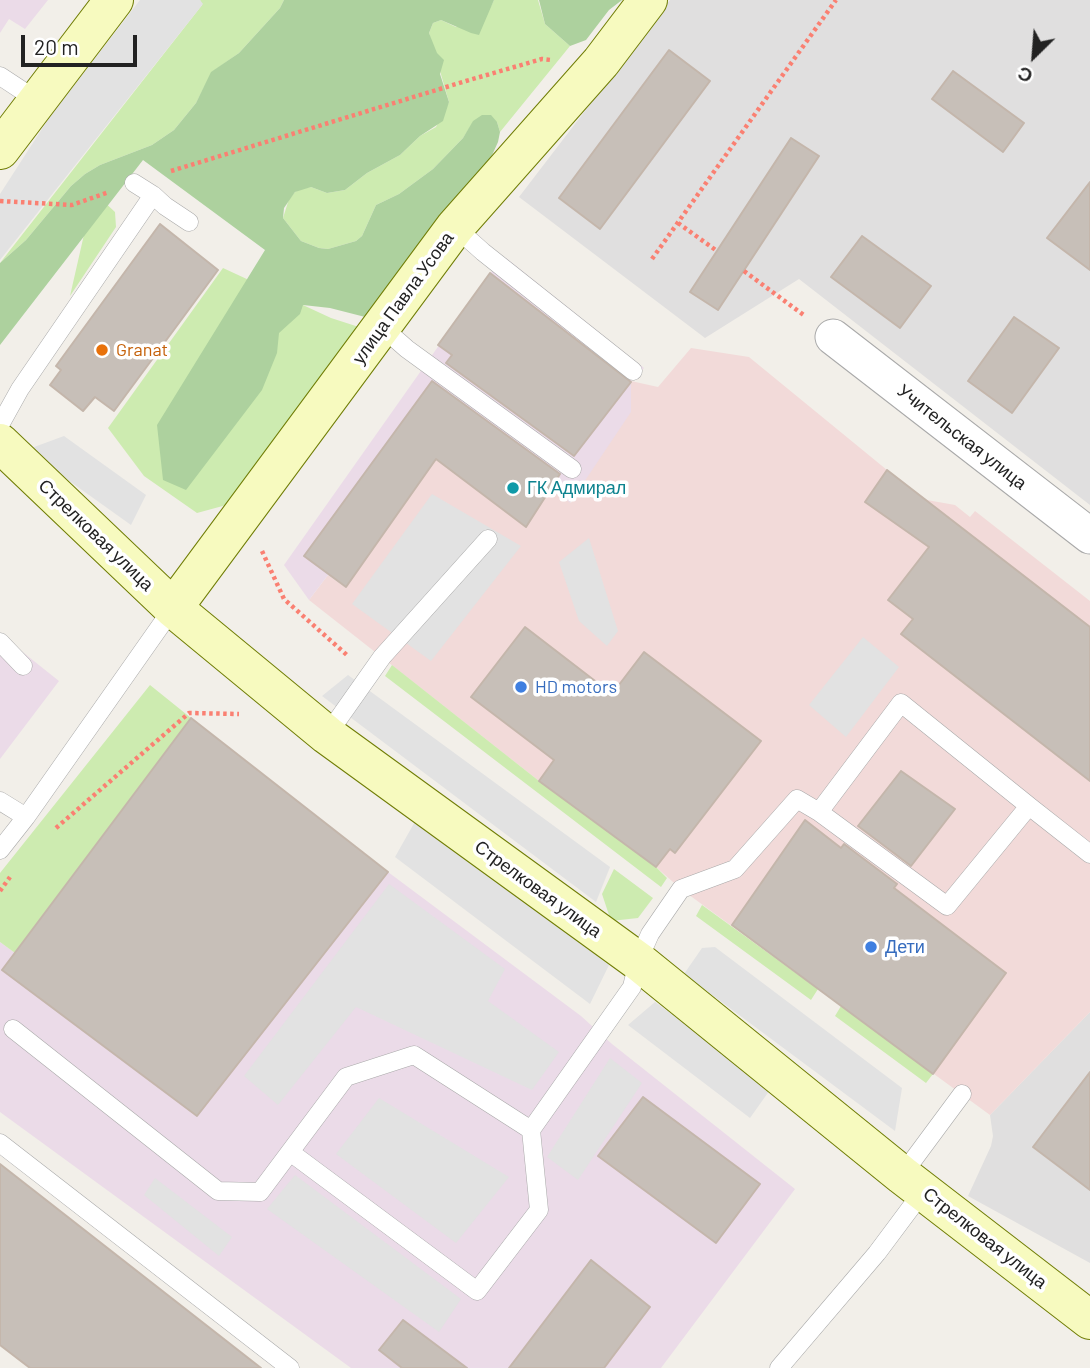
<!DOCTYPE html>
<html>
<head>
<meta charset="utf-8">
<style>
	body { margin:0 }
	#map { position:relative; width:1090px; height:1368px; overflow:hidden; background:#f2efe9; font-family:Barlow,sans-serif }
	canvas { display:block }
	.north { position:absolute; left:999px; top:21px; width:70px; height:70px; -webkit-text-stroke:5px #fff; paint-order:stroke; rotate:205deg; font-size:19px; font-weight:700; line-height:28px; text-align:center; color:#222 }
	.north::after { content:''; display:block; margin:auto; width:24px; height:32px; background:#222; clip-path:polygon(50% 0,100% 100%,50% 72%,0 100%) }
	.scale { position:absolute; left:21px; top:35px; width:116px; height:32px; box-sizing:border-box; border:4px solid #222; border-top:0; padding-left:9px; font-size:21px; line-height:24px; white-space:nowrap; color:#222; -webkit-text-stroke:5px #fff; paint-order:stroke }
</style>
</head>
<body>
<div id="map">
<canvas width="1090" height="1368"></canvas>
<div class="north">С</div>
<div class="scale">20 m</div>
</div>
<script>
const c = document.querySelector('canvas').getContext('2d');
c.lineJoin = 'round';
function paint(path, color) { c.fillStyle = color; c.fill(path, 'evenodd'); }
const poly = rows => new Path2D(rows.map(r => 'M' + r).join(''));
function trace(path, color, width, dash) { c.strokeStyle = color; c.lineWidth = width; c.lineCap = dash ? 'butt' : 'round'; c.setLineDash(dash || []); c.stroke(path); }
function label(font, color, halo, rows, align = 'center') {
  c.font = font + ' Barlow,sans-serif'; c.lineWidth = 7; c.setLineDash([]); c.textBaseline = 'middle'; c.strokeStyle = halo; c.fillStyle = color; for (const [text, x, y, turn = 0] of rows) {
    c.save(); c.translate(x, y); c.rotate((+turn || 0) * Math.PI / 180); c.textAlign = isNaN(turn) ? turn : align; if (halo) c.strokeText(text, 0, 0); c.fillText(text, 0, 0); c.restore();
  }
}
const residential = poly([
	[670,0,1090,0,1090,505,799,279,705,338,519,197],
	[1090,1012,1090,1263,968,1196,991,1146,993,1136,990,1115]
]);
const commercial = poly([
	[691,348,749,357,887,470,927,500,955,505,970,517,975,511,1090,601,1090,1012,990,1115,681,889,656,867,539,781,309,600,328,575,345,587,436,459,553,486,571,503,631,381,658,387]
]);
const industrial = poly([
	[0,0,48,0,25,29,9,19,0,33],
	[506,258,644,368,631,381,631,412,570,503,552,486,526,526,436,459,346,587,328,575,309,600,284,565,490,273],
	[0,634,59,681,0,759],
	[191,718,388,872,581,1016,612,1044,795,1189,661,1368,351,1368,0,1112,0,942,15,953]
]);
const grass = poly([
	[200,0,284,0,280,8,239,53,212,72,196,103,174,130,152,145,100,165,85,174,71,186,26,240,0,263,202,5],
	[494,0,538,0,545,24,570,46,500,132,497,122,474,121,463,138,433,169,399,194,376,205,362,236,356,241,328,249,319,248,301,241,283,218,289,199,295,192,302,188,311,187,327,193,345,190,367,173,400,155,420,136,436,127,449,102,429,33,433,23,441,20,456,27,491,6],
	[101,199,115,212,116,227,70,296,88,217],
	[223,268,331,318,362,328,230,504,197,513,144,476,108,428],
	[392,665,539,781,656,867,667,878,661,887,385,676],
	[150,685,191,718,15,953,0,942,0,873],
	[614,869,653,898,638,918,611,921,602,894],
	[702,905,818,989,811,1000,696,916],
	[841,1006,933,1074,926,1083,835,1016]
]);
const forest = poly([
	[284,0,494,0,479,35,471,33,441,20,433,23,429,33,437,53,444,60,440,74,449,102,443,121,420,136,400,155,367,173,345,190,327,193,311,187,295,192,284,208,283,218,301,241,319,248,328,249,356,241,362,236,376,205,399,194,433,169,463,138,473,121,482,115,491,115,497,122,500,132,498,142,489,162,373,319,330,308,303,305,300,314,279,333,277,353,262,390,186,490,163,480,157,425,265,250,143,160,0,345,0,263,26,240,71,186,85,174,100,165,152,145,174,130,196,103,211,72,239,53,280,8],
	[539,0,622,0,609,10,586,40,570,46,545,24]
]);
const parking = poly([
	[140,0,200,0,203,4,0,260,0,194,49,118],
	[64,436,146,495,131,525,26,450],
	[432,494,521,546,431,661,352,604],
	[589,538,618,631,607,646,579,621,559,562],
	[863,637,899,667,846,737,809,705],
	[348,675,610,867,596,902,322,696],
	[417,818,609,965,590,1004,395,857],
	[389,884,505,969,488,1001,559,1052,532,1090,356,1007,278,1105,244,1076],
	[715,947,902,1088,895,1131,684,974,702,948],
	[655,1002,772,1087,750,1118,628,1025],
	[610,1058,642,1083,578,1180,547,1157],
	[379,1098,509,1177,456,1243,336,1154],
	[295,1175,461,1299,439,1332,267,1209],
	[155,1178,232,1237,219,1256,144,1195]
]);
const building = poly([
	[669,50,710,81,600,229,559,198,669,50],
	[953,71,1024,123,1003,152,932,99,953,71],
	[791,138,819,156,718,310,690,292,791,138],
	[1090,182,1090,270,1047,238,1090,182],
	[160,224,218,270,114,411,95,397,83,411,50,385,61,370,56,366,160,224],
	[862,236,931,286,900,328,831,277,862,236],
	[490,273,631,382,574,456,446,363,452,355,438,345,490,273],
	[1014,317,1059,348,1012,413,968,381,1014,317],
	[432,381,560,474,526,527,436,459,346,587,304,556,432,381],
	[887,470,1090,627,1090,781,901,634,913,619,888,600,929,547,865,502,887,470],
	[525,627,612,694,644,652,761,741,675,853,670,849,656,867,539,781,554,760,471,697,525,627],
	[191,718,388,872,197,1116,2,970,191,718],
	[901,771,955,809,911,866,858,826,901,771],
	[805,820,841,848,844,844,897,884,894,888,1006,973,933,1074,732,925,805,820],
	[1090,1072,1090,1190,1033,1147,1090,1072],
	[643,1097,760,1184,716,1243,598,1156,643,1097],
	[0,1164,261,1368,30,1368,0,1345,0,1164],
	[591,1260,650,1307,604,1368,509,1368,591,1260],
	[403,1320,467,1368,402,1368,379,1350,403,1320]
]);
const path = poly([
	[171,171,466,81,542,59,551,60],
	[0,201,72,205,109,192],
	[678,223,717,251],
	[652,259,836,0],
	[744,271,805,316],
	[262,551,284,599,348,656],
	[56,828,189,713,239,714],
	[0,891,10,877]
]);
const lane = poly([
	[0,76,38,101],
	[153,195,165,206,189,222],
	[455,227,483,252,633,371],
	[382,327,407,349,572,469],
	[0,425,20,389,153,195,134,183],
	[0,642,23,666],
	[327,735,382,657,488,539],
	[0,801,26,817],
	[1029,806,1090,854],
	[0,850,26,817,173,608],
	[13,1029,218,1191,260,1192,346,1077,414,1055,531,1130,632,987,638,961,650,934,681,889,735,869,797,799,819,812,947,906,1029,806,901,703,819,812],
	[0,1143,290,1368],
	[290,1152,477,1291,539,1210,531,1130],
	[902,1175,962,1094],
	[779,1368,877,1253,924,1190]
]);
const street = poly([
	[833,337,1090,536]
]);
const secondary = poly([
	[0,150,114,0],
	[0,443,173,608,327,735,638,961,902,1175,1090,1320],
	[173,608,455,227,601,62,648,0]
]);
const markers = [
	[102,350,7,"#e8710a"],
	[513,488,7,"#0f9aa8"],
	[521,687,7,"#3f7fe0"],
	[871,947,7,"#3f7fe0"]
];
const streetNames = [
	["улица Павла Усова",403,298,-54],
	["Учительская улица",962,437,38],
	["Стрелковая улица",96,535,44],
	["Стрелковая улица",538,889,36],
	["Стрелковая улица",985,1238,38]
];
const foodNames = [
	["Granat",116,350]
];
const cultureNames = [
	["ГК Адмирал",527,488]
];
const shopNames = [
	["HD motors",535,687],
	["Дети",885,947]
];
paint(residential, '#e0dfdf');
paint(commercial, '#f2dad9');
paint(industrial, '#ebdbe8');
paint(grass, '#cdebb0');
paint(forest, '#add19e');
paint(parking, '#e2e2e2');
paint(building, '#c7bfb8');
trace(building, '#c4b6ab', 2);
trace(lane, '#a9a9a9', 19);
trace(street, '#a9a9a9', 37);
trace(secondary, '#707d05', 40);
trace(path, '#fa8072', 4.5, [3.5, 3.5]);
trace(lane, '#fff', 18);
trace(street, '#fff', 35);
trace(secondary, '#f7fabf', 38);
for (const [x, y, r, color] of markers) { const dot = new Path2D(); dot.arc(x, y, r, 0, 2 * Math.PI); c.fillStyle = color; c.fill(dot); trace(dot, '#fff', 2.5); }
label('18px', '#222', '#fff', streetNames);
label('18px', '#c56008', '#fff', foodNames, 'left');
label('18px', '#0d838f', '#fff', cultureNames, 'left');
label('18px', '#366cbe', '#fff', shopNames, 'left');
</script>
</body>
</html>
